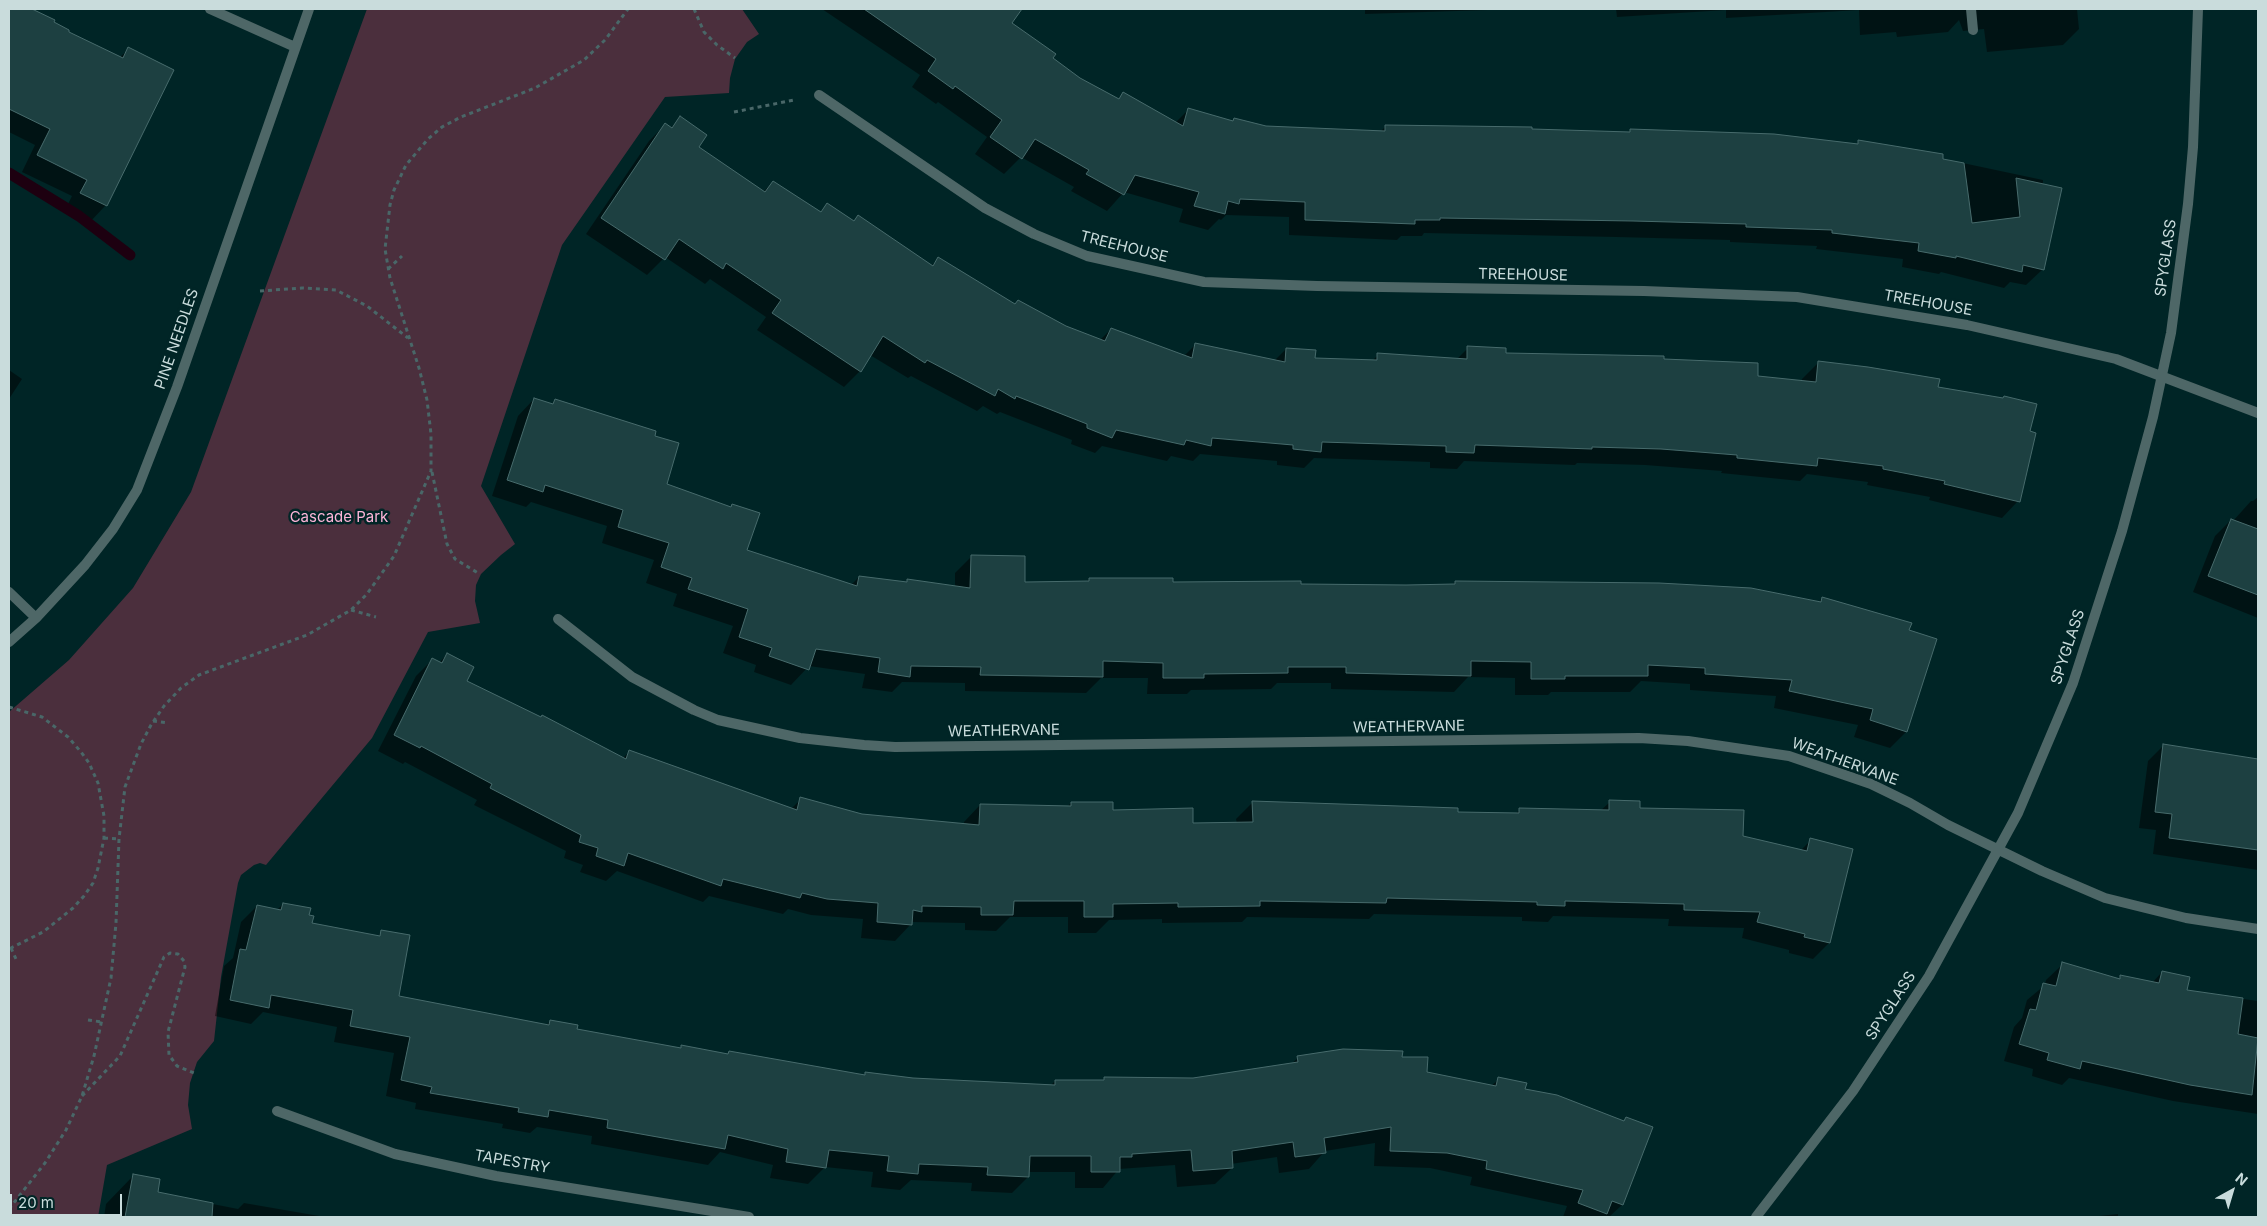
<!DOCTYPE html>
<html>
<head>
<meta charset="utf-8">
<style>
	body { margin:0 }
	#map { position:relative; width:2267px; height:1226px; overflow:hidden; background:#002526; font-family:Inter,sans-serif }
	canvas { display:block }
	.frame { position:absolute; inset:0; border:10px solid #c9dcdc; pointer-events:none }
	.north { position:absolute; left:2207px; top:1166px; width:50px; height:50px; -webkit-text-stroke:4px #002526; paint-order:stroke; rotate:39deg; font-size:14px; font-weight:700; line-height:20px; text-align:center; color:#c9dcdc }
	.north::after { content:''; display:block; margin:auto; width:18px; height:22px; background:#c9dcdc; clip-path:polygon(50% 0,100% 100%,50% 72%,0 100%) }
	.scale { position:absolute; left:10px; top:1194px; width:112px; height:22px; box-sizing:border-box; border:2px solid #c9dcdc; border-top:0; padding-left:6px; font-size:15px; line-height:18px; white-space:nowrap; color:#c9dcdc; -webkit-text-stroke:4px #002526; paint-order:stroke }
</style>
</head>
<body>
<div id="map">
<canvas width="2267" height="1226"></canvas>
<div class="frame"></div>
<div class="north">N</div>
<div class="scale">20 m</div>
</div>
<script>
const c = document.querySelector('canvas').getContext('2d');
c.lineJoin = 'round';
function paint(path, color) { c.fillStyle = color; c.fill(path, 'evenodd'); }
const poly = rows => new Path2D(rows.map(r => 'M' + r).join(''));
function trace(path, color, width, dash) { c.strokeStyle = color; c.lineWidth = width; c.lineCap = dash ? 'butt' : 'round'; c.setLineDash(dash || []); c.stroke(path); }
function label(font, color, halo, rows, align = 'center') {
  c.font = font + ' Inter,sans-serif'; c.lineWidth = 5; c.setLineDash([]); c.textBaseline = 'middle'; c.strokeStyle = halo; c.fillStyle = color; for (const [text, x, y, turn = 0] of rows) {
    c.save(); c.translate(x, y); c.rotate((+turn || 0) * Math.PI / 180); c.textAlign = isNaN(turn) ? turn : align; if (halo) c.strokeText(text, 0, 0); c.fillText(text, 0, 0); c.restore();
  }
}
const green = poly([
	[367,9,742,9,759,34,747,42,735,59,730,78,729,93,665,97,562,245,481,486,515,544,501,555,481,574,476,585,475,601,480,623,428,632,372,738,266,865,260,863,254,865,241,875,238,883,221,977,214,1041,197,1062,190,1083,188,1105,192,1129,107,1165,98,1217,9,1217,9,712,69,660,133,588,191,492]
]);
const shadow = poly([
	[9,9,29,9,54,21,52,23,67,32,120,57,129,49,106,205,90,222,65,210,72,196,22,172,35,145,9,132],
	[822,9,1006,9,1016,15,1010,23,1051,58,1079,79,1117,100,1123,94,1175,123,1188,110,1231,122,1234,119,1266,128,1380,132,1386,126,1627,133,1631,130,1856,145,1859,141,2043,180,2043,269,2026,285,2010,282,2004,288,1941,272,1939,274,1902,267,1903,259,1816,249,1817,246,1730,242,1730,240,1616,237,1424,233,1422,236,1401,236,1397,240,1289,235,1289,217,1226,215,1221,220,1219,219,1208,230,1179,222,1183,209,1124,192,1107,211,1071,191,1074,187,1021,157,1004,174,975,154,987,137,938,102,936,104,912,87,920,75],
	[1365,9,1518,9,1365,14],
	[1616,9,2077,9,2079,29,2063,45,1987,52,1984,29,1963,31,1959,20,1948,32,1897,37,1896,32,1860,35,1859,10,1726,18,1726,10,1617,17],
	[680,118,697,147,763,192,773,182,819,213,827,205,853,222,858,217,931,266,939,259,1014,305,1100,340,1111,329,1184,356,1195,345,1274,361,1286,349,1314,359,1372,361,1378,355,1456,360,1468,348,1504,354,1662,360,1756,377,1802,382,1802,379,1818,363,1936,388,2028,432,2018,501,2002,518,1929,500,1930,497,1867,485,1868,482,1807,474,1800,481,1721,473,1722,471,1645,465,1577,463,1575,465,1464,461,1457,469,1430,468,1430,462,1314,458,1304,468,1277,465,1277,461,1200,454,1193,461,1171,456,1167,461,1102,446,1095,453,1071,444,1072,440,1000,412,997,414,983,406,977,411,911,376,908,378,870,355,860,371,844,387,757,330,766,317,710,279,705,284,665,257,647,275,586,234,649,141,665,125,670,129],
	[9,370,22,379,9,399],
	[534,399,551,405,555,400,654,436,665,485,730,508,733,505,745,551,851,585,859,577,904,583,908,580,955,587,955,573,972,556,1024,583,1085,583,1089,579,1171,583,1406,586,1452,585,1455,582,1818,603,1822,598,1908,631,1906,732,1890,748,1854,737,1858,725,1774,708,1776,696,1690,690,1690,684,1641,681,1630,692,1551,692,1548,695,1515,695,1515,678,1468,677,1454,692,1331,689,1331,683,1277,683,1271,689,1191,690,1187,694,1147,694,1148,678,1101,678,1086,693,965,691,965,683,902,682,892,692,862,688,865,674,809,666,791,685,754,672,756,665,723,653,733,626,673,606,677,594,646,583,654,560,602,543,607,526,531,502,526,507,492,496,518,416],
	[2258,497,2258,618,2193,592,2215,536,2231,520,2233,521,2251,501,2253,501],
	[447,654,465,682,622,759,630,751,791,809,801,799,862,815,964,824,964,822,980,805,1067,807,1071,803,1192,824,1237,824,1236,819,1253,802,1457,813,1515,814,1520,810,1600,811,1610,802,1800,851,1811,840,1829,943,1813,959,1789,953,1789,950,1742,938,1744,928,1668,926,1669,919,1553,916,1548,922,1522,921,1522,917,1374,914,1369,919,1247,917,1242,922,1162,923,1162,919,1109,920,1096,933,1068,933,1068,917,1010,917,996,931,965,930,965,923,911,922,911,924,895,941,861,938,863,919,811,915,788,909,783,914,709,896,703,902,617,871,606,881,580,872,583,865,564,858,566,851,474,805,477,800,405,762,403,764,378,751,416,676,432,660,439,663],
	[2164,745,2258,759,2258,870,2153,854,2156,830,2139,828,2148,761],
	[283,904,308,916,311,924,377,937,382,932,397,997,546,1025,550,1022,576,1030,679,1049,682,1047,726,1055,730,1052,863,1076,866,1074,913,1079,1050,1086,1055,1081,1101,1081,1105,1078,1193,1079,1291,1064,1298,1058,1401,1058,1426,1073,1491,1086,1499,1079,1524,1090,1623,1122,1627,1118,1651,1128,1622,1205,1609,1217,1563,1217,1567,1206,1470,1185,1472,1177,1430,1168,1374,1166,1375,1143,1325,1151,1309,1169,1279,1173,1277,1157,1231,1164,1232,1168,1215,1184,1177,1187,1175,1165,1119,1169,1103,1188,1075,1188,1075,1172,1028,1172,1028,1177,1012,1193,971,1191,972,1183,911,1180,900,1190,871,1187,873,1172,825,1167,808,1184,770,1178,773,1165,720,1152,708,1165,591,1144,592,1136,537,1127,530,1133,502,1128,503,1124,415,1109,416,1103,386,1096,394,1053,334,1042,337,1027,263,1012,251,1024,215,1016,224,966,233,958,241,922,257,906,277,910],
	[2063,964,2118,979,2121,976,2152,983,2162,972,2185,991,2258,1001,2258,1114,2173,1101,2069,1078,2062,1085,2032,1076,2033,1069,2004,1061,2014,1027,2022,1018,2027,1000,2045,985,2046,980],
	[133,1176,157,1193,238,1209,244,1203,325,1217,104,1217,106,1204],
	[2118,1214,2118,1216,2164,1217,2090,1217]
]);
const stream = poly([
	[9,173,79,216,130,255]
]);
const building = poly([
	[9,9,32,9,55,20,54,22,69,30,69,32,123,58,128,47,174,70,107,206,80,193,87,180,37,155,50,129,9,109,9,9],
	[864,9,1022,9,1012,23,1056,54,1053,58,1080,78,1119,99,1123,92,1183,126,1188,108,1233,121,1234,118,1266,126,1385,131,1385,125,1532,127,1532,129,1630,132,1630,129,1774,134,1858,144,1858,140,1943,154,1943,159,1964,163,1972,223,2020,217,2016,178,2062,188,2044,270,2023,265,2022,272,1956,256,1956,258,1918,251,1919,243,1832,233,1832,230,1746,227,1746,224,1633,221,1440,218,1440,220,1415,220,1415,224,1305,220,1305,202,1240,199,1239,204,1228,201,1225,214,1194,206,1199,192,1135,175,1124,195,1086,174,1089,170,1035,139,1022,159,990,137,1002,120,955,86,953,89,928,71,936,59,864,9],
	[680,116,707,135,699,147,765,192,773,181,821,212,827,203,854,221,858,215,933,266,938,257,1015,304,1018,300,1066,326,1105,341,1111,328,1192,358,1195,343,1285,362,1286,348,1316,350,1315,358,1377,360,1377,353,1467,359,1467,346,1506,348,1506,353,1664,356,1664,359,1758,363,1758,376,1816,382,1818,361,1868,367,1940,379,1938,387,2003,398,2004,396,2037,404,2030,431,2036,433,2020,502,1944,484,1945,481,1883,469,1883,466,1818,458,1817,466,1737,458,1737,455,1661,449,1592,447,1592,449,1475,445,1474,453,1446,452,1446,446,1322,442,1321,452,1293,449,1293,445,1212,438,1211,446,1186,440,1184,445,1116,430,1112,438,1087,428,1087,424,1016,396,1015,399,998,389,995,396,927,360,925,363,883,336,861,372,772,313,781,300,726,263,723,269,679,239,665,260,601,218,665,123,672,128,680,116],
	[534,398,553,404,555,399,656,431,655,436,679,443,667,484,731,507,732,504,760,513,747,550,857,586,859,576,907,582,907,579,970,588,971,555,1025,556,1025,582,1089,581,1089,578,1173,578,1173,582,1301,581,1301,584,1406,585,1455,584,1455,581,1659,583,1751,588,1821,602,1822,597,1912,623,1909,630,1937,639,1907,732,1870,720,1873,709,1789,691,1792,680,1705,674,1705,668,1648,665,1648,676,1565,676,1565,679,1531,679,1531,662,1471,661,1471,676,1346,673,1346,667,1288,667,1288,673,1204,674,1204,678,1163,678,1163,663,1103,661,1103,677,980,675,981,667,911,666,910,677,878,672,880,658,816,649,809,670,769,656,772,648,739,637,748,609,688,589,692,578,661,567,669,543,618,527,623,510,545,485,543,492,507,480,534,398],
	[2231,519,2258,529,2258,595,2208,576,2231,519],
	[447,653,474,667,467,681,541,717,542,715,626,759,629,750,797,810,800,797,862,814,979,825,980,804,1071,806,1071,802,1113,802,1113,810,1193,808,1193,823,1253,822,1252,801,1458,808,1458,812,1519,813,1519,808,1609,810,1609,800,1640,801,1640,808,1744,810,1743,836,1807,851,1810,838,1853,849,1830,943,1804,937,1805,934,1757,922,1760,912,1684,910,1684,904,1565,901,1565,906,1537,905,1537,902,1387,898,1386,903,1260,901,1260,906,1178,907,1178,903,1113,904,1113,917,1084,917,1084,901,1014,901,1013,915,981,915,981,907,922,906,922,912,913,910,912,925,877,922,878,903,827,899,802,893,800,898,723,879,721,886,628,853,624,866,596,856,598,848,579,842,581,835,490,788,492,784,421,746,420,748,394,735,432,658,442,663,447,653],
	[2163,744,2258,759,2258,850,2169,838,2172,814,2155,812,2163,744],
	[283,903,311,908,309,915,314,916,312,923,380,936,381,930,410,935,399,996,549,1025,550,1020,578,1025,577,1029,681,1048,681,1045,728,1054,729,1051,865,1075,865,1072,913,1078,1055,1085,1055,1080,1104,1080,1104,1077,1193,1078,1298,1062,1297,1056,1343,1049,1403,1051,1402,1057,1428,1057,1427,1072,1496,1086,1498,1077,1527,1083,1525,1089,1557,1095,1624,1121,1626,1117,1653,1127,1623,1205,1612,1201,1607,1214,1578,1203,1583,1190,1486,1169,1487,1161,1447,1153,1390,1151,1391,1127,1324,1138,1326,1153,1295,1157,1293,1142,1232,1151,1233,1168,1193,1171,1191,1150,1132,1154,1132,1157,1120,1157,1120,1172,1091,1172,1091,1156,1030,1156,1029,1177,987,1175,988,1167,919,1164,918,1174,887,1171,889,1156,829,1150,826,1168,786,1162,788,1149,728,1135,725,1149,607,1128,608,1120,549,1110,548,1117,518,1112,519,1108,430,1093,432,1087,401,1080,410,1037,350,1026,353,1010,271,995,269,1008,230,1000,240,949,246,950,257,905,281,910,283,903],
	[2062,962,2120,979,2120,975,2159,983,2162,971,2190,977,2187,990,2243,998,2238,1034,2258,1038,2252,1095,2190,1085,2082,1061,2080,1069,2047,1060,2049,1053,2019,1044,2030,1009,2036,1010,2043,983,2056,986,2062,962],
	[133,1174,160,1179,158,1192,213,1203,212,1217,125,1217,133,1174]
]);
const path = poly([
	[694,9,704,32,717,45,735,58],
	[734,112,794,100],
	[388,269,402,256],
	[260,291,302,288,336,290,367,306,408,338],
	[432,472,447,544,455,559,478,573],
	[351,610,376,617],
	[9,707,42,717,68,737,81,752,89,763,98,783,104,816,104,838,98,868,93,883,84,896,73,908,43,932,9,949],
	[153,721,168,723],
	[104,838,119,839],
	[11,948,16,959],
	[88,1020,102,1022],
	[82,1096,120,1056,164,957,170,953,178,954,184,961,185,967,168,1032,169,1055,177,1066,194,1073],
	[9,1209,45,1163,66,1130,82,1096,94,1056,111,978,116,923,119,839,125,787,141,744,151,725,164,706,181,688,199,675,307,635,351,610,367,594,394,556,431,471,431,434,427,400,419,368,390,278,385,249,390,205,394,190,406,165,428,139,442,127,461,117,535,88,584,60,605,40,628,9]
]);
const lane = poly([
	[1971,9,1973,30]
]);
const street = poly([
	[210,9,295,47],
	[819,95,985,208,1034,234,1087,256,1204,282,1317,286,1644,291,1797,297,1967,325,2116,359,2258,413],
	[9,592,36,618],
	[558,619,632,677,694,710,718,720,800,738,864,745,895,747,1639,738,1688,741,1789,756,1871,784,1910,803,1948,825,2042,871,2105,898,2186,918,2258,929],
	[9,642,36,618,85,565,113,529,137,490,177,387,309,9],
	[277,1111,395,1154,496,1176,749,1217],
	[1756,1217,1853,1091,1929,976,2018,813,2073,683,2122,531,2153,417,2171,333,2188,204,2193,147,2198,9]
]);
const streetNames = [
	["TREEHOUSE",1124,247,14],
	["SPYGLASS",2166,258,-82],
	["TREEHOUSE",1523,275,1],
	["TREEHOUSE",1928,303,10],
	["PINE NEEDLES",177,339,-71],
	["SPYGLASS",2068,647,-72],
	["WEATHERVANE",1409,727,-1],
	["WEATHERVANE",1004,731,-1],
	["WEATHERVANE",1845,762,20],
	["SPYGLASS",1891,1006,-57],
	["TAPESTRY",512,1162,10]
];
const parkNames = [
	["Cascade Park",339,517]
];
paint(green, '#4b2f3d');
paint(shadow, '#0007');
trace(stream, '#1d0010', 11);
paint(building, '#1d4041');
trace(building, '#476b6c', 1);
trace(path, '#496768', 3, [4, 4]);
trace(lane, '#4e6767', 10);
trace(street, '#4e6767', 10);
label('15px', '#c9dcdc', '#002526', streetNames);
label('15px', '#fcb4d8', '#002526', parkNames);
</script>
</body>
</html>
